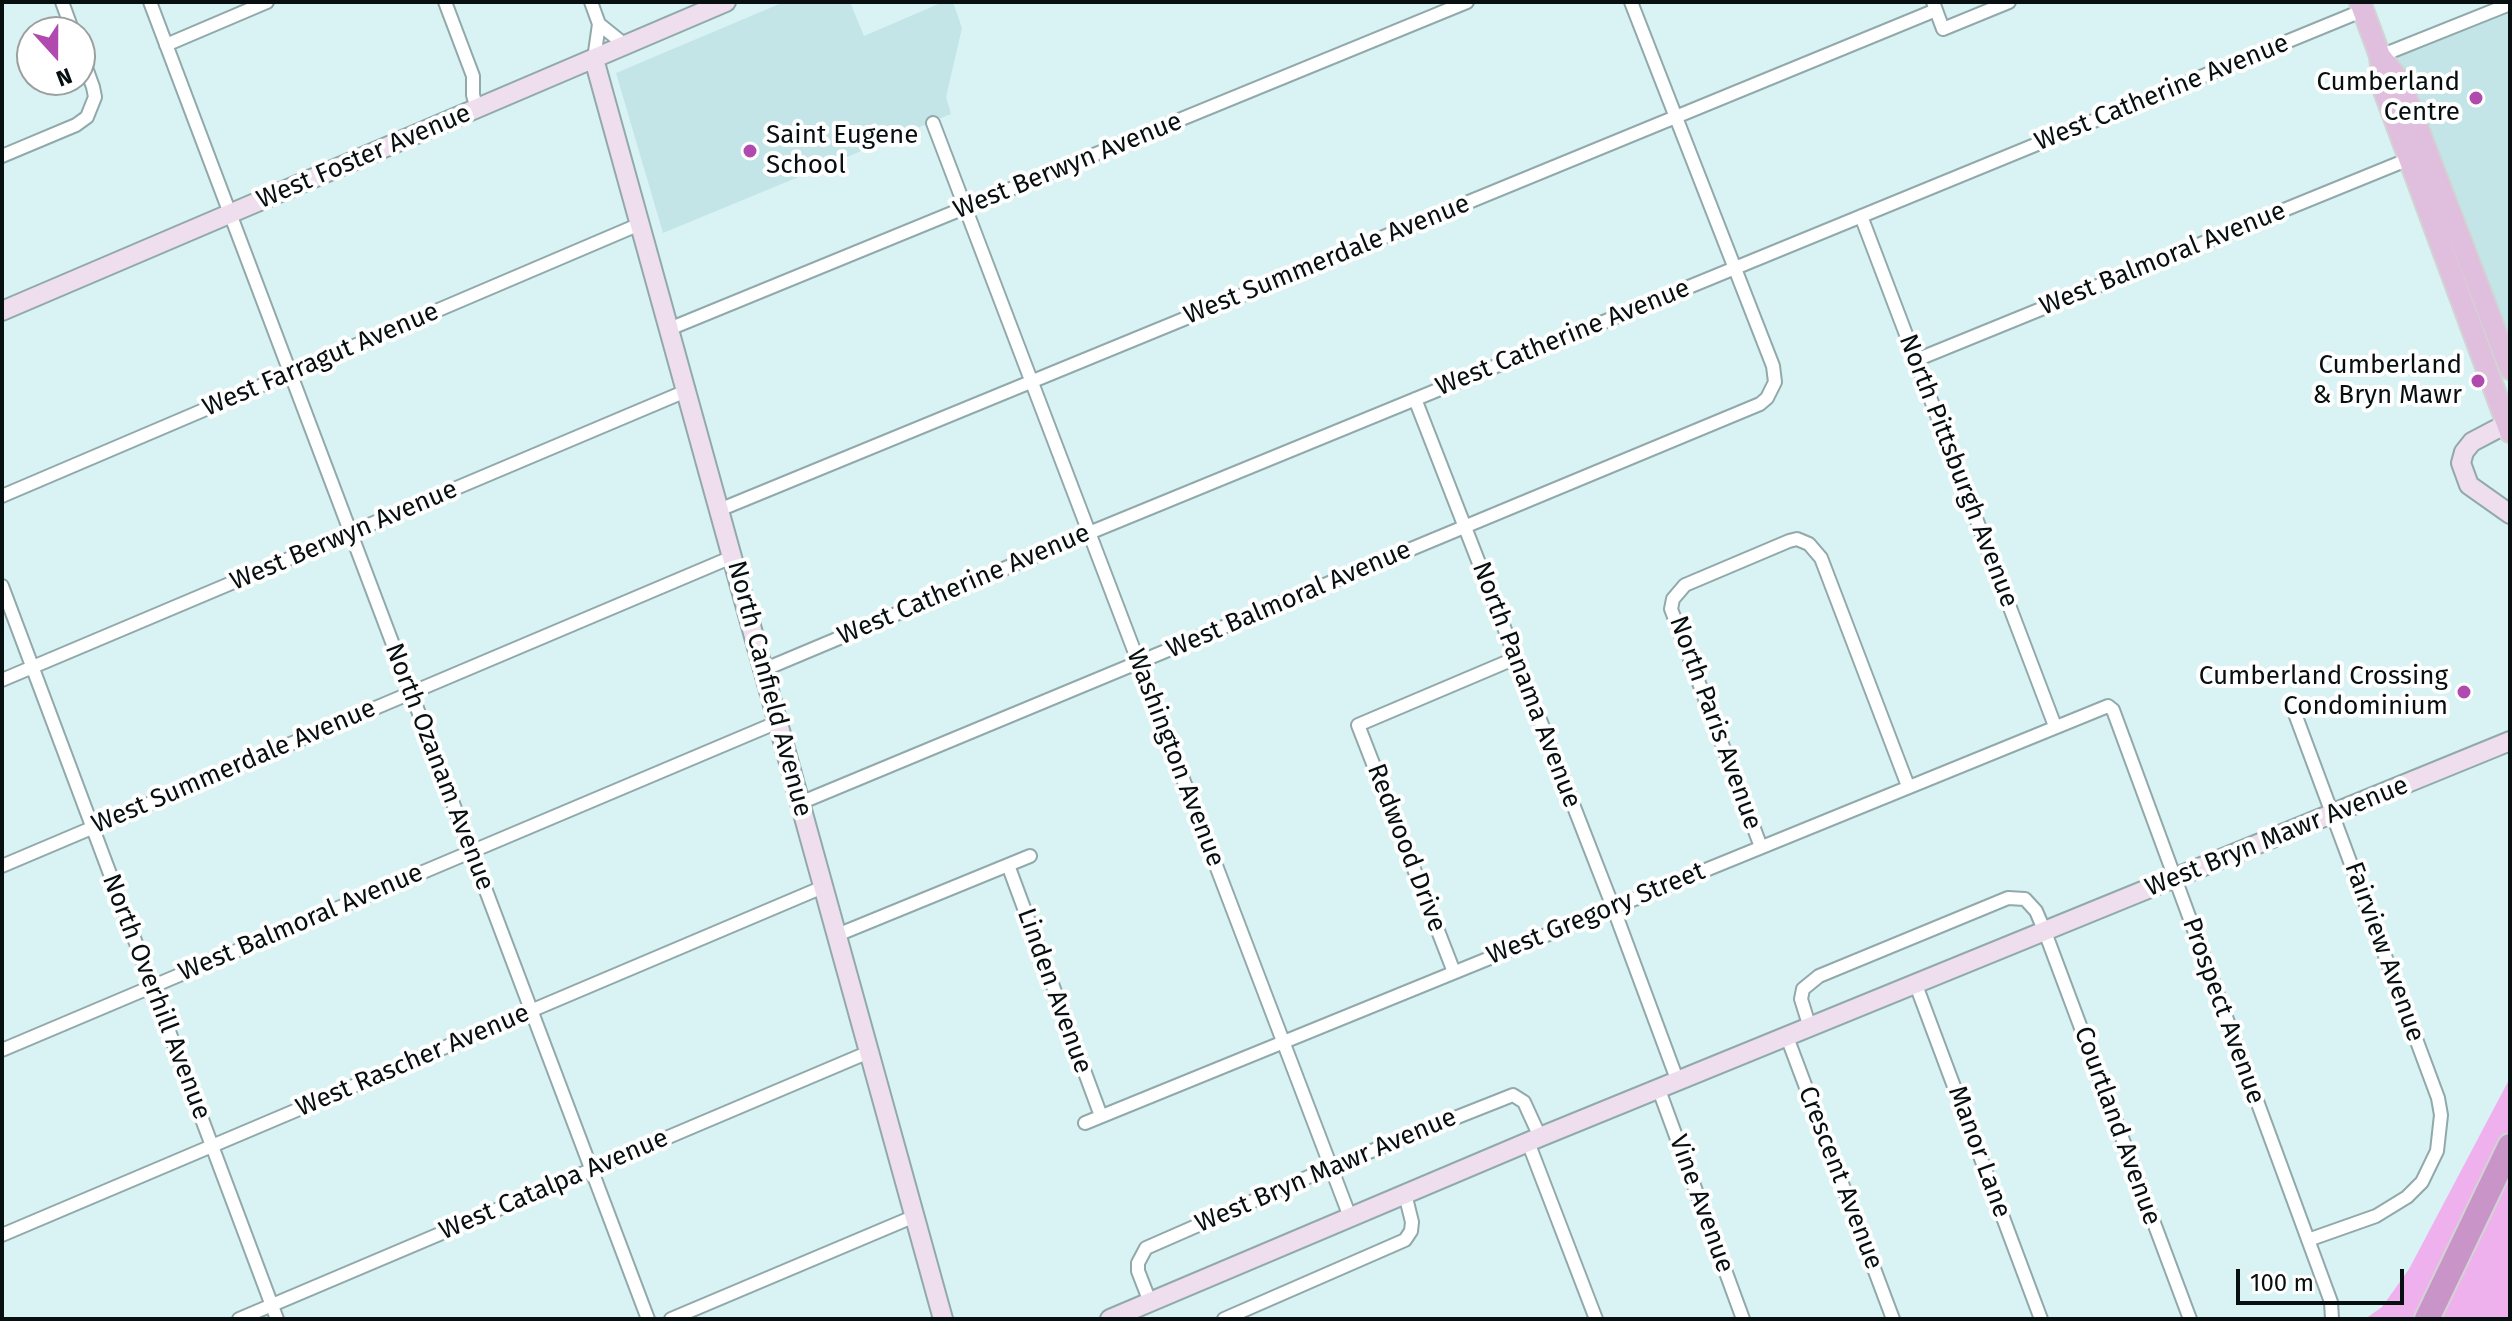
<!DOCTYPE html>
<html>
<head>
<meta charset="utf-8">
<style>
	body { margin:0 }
	#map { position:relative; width:2512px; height:1321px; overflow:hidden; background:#d9f3f5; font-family:"Fira Sans",sans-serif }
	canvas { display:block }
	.frame { position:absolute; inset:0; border:4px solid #070f10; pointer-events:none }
	.north { position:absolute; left:16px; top:16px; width:80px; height:80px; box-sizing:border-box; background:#fff; border:2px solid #9c9f9f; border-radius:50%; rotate:159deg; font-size:22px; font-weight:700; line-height:32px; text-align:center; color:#070f10 }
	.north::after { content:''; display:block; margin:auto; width:28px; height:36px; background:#b04aaf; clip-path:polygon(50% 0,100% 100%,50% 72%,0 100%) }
	.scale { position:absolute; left:2236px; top:1269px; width:168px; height:36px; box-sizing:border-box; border:4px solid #070f10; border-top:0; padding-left:10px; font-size:24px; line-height:28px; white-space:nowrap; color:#070f10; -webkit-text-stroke:6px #fff; paint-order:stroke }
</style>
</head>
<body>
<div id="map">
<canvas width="2512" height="1321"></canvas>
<div class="frame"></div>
<div class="north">N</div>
<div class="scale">100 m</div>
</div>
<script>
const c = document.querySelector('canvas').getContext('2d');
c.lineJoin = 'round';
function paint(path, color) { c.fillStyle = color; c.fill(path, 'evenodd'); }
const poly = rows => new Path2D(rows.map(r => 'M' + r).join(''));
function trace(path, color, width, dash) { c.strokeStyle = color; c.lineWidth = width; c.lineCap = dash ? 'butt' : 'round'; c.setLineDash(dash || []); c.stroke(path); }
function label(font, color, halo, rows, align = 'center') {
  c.font = font + ' "Fira Sans",sans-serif'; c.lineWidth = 8; c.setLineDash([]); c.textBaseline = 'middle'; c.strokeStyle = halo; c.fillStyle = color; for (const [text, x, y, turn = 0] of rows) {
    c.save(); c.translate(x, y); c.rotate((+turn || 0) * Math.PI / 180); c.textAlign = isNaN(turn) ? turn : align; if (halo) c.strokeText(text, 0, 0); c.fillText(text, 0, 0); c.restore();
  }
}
const built = poly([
	[784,2,850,2,864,36,943,2,953,2,962,28,946,97,951,114,663,233,616,73],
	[2510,4,2510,344,2394,50]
]);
const green = poly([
	[2510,1078,2510,1131,2468,1221,2416,1319,2365,1319,2382,1307,2409,1269],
	[2510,1173,2510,1319,2438,1319,2472,1256]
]);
const street = poly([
	[62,2,73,32],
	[150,2,648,1319],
	[445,2,473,76,473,95,477,109],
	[591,2,599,24,625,45],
	[1933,2,1943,29,2009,2],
	[166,45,267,2],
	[2380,56,2510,4],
	[594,59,599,24],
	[933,123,1350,1217],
	[2,156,76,125,87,117,95,97,93,87,80,51],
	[1861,216,2055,726],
	[669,329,1467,2],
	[1916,360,2409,159],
	[1415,399,1613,907,1678,1082],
	[2,496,640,224],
	[719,510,1936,10],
	[2,586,277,1319],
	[763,670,1089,533,2364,10],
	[2,680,686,391],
	[2291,703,2438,1098,2441,1115,2437,1151,2422,1182,2407,1197,2376,1216,2308,1240],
	[800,803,1760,404,1767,398,1775,382,1773,366,1631,2],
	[1761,847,1671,609,1673,599,1685,585,1789,541,1797,539,1809,544,1821,558,1908,786],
	[1008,865,1101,1116],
	[2,866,732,557],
	[837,935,1030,856],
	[1454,972,1358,725,1516,658],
	[1916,985,2041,1319],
	[1810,1028,1801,999,1803,989,1819,976,2008,898,2025,899,2036,911,2045,932,2190,1319],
	[1787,1037,1893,1319],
	[2,1050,778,722],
	[1659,1090,1743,1319],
	[1085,1123,2108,706,2113,710,2331,1302,2332,1319],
	[1528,1142,1596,1319],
	[2,1235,823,887],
	[1150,1302,1138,1271,1138,1263,1146,1248,1331,1167,1513,1095,1524,1102,1540,1137],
	[239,1319,869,1052],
	[671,1319,915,1216],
	[1224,1319,1405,1240,1411,1231,1412,1222,1405,1194]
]);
const secondary = poly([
	[594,59,943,1319],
	[2,311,726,2],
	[2510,422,2472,442,2464,452,2461,463,2469,485,2510,514],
	[1110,1319,1540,1137,2510,741]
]);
const primary = poly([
	[2360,2,2380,56,2383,88,2510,432],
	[2380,56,2400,81,2510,369]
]);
const highway = poly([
	[2427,1319,2510,1146]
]);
const markers = [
	[2476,98,8,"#b04aaf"],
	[750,151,8,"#b04aaf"],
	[2478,381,8,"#b04aaf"],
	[2464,692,8,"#b04aaf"]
];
const poiNames = [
	["Cumberland",2460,83],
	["Centre",2460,113],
	["Saint Eugene",766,136,"left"],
	["School",766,166,"left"],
	["Cumberland",2462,366],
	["& Bryn Mawr",2462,396],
	["Cumberland Crossing",2448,677],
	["Condominium",2448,707]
];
const streetNames = [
	["West Catherine Avenue",2162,93,-22],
	["West Foster Avenue",364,157,-23],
	["West Berwyn Avenue",1068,166,-22],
	["West Balmoral Avenue",2163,259,-22],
	["West Summerdale Avenue",1327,260,-22],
	["West Catherine Avenue",1563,338,-22],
	["West Farragut Avenue",321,360,-23],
	["North Pittsburgh Avenue",1958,471,69],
	["West Berwyn Avenue",344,536,-23],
	["West Catherine Avenue",964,585,-23],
	["West Balmoral Avenue",1289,600,-23],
	["North Panama Avenue",1526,685,69],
	["North Canfield Avenue",769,689,75],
	["North Paris Avenue",1715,723,70],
	["Washington Avenue",1175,758,69],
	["West Summerdale Avenue",234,767,-23],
	["North Ozanam Avenue",439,767,69],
	["West Bryn Mawr Avenue",2277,837,-22],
	["Redwood Drive",1406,848,69],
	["West Gregory Street",1596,914,-22],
	["West Balmoral Avenue",301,923,-23],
	["Fairview Avenue",2384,952,70],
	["Linden Avenue",1054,991,70],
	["North Overhill Avenue",156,997,69],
	["Prospect Avenue",2223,1011,70],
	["West Rascher Avenue",413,1061,-23],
	["Courtland Avenue",2117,1126,70],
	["Manor Lane",1979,1152,70],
	["West Bryn Mawr Avenue",1326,1171,-23],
	["Crescent Avenue",1840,1178,69],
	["West Catalpa Avenue",554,1185,-23],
	["Vine Avenue",1701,1204,70]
];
paint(built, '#c3e5e8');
paint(green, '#efb1ed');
trace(street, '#91a9ab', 16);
trace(secondary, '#91a9ab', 22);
trace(primary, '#d2d4d4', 24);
trace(highway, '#d2d4d4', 28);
trace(street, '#fff', 12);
trace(secondary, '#efdfee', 18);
trace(primary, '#dfbfdd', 20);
trace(highway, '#c994c7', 24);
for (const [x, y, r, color] of markers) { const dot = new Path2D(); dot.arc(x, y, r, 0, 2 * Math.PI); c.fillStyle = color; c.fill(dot); trace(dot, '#fff', 3); }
label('26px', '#070f10', '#fff', poiNames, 'right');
label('26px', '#070f10', '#fff', streetNames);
</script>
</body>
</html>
